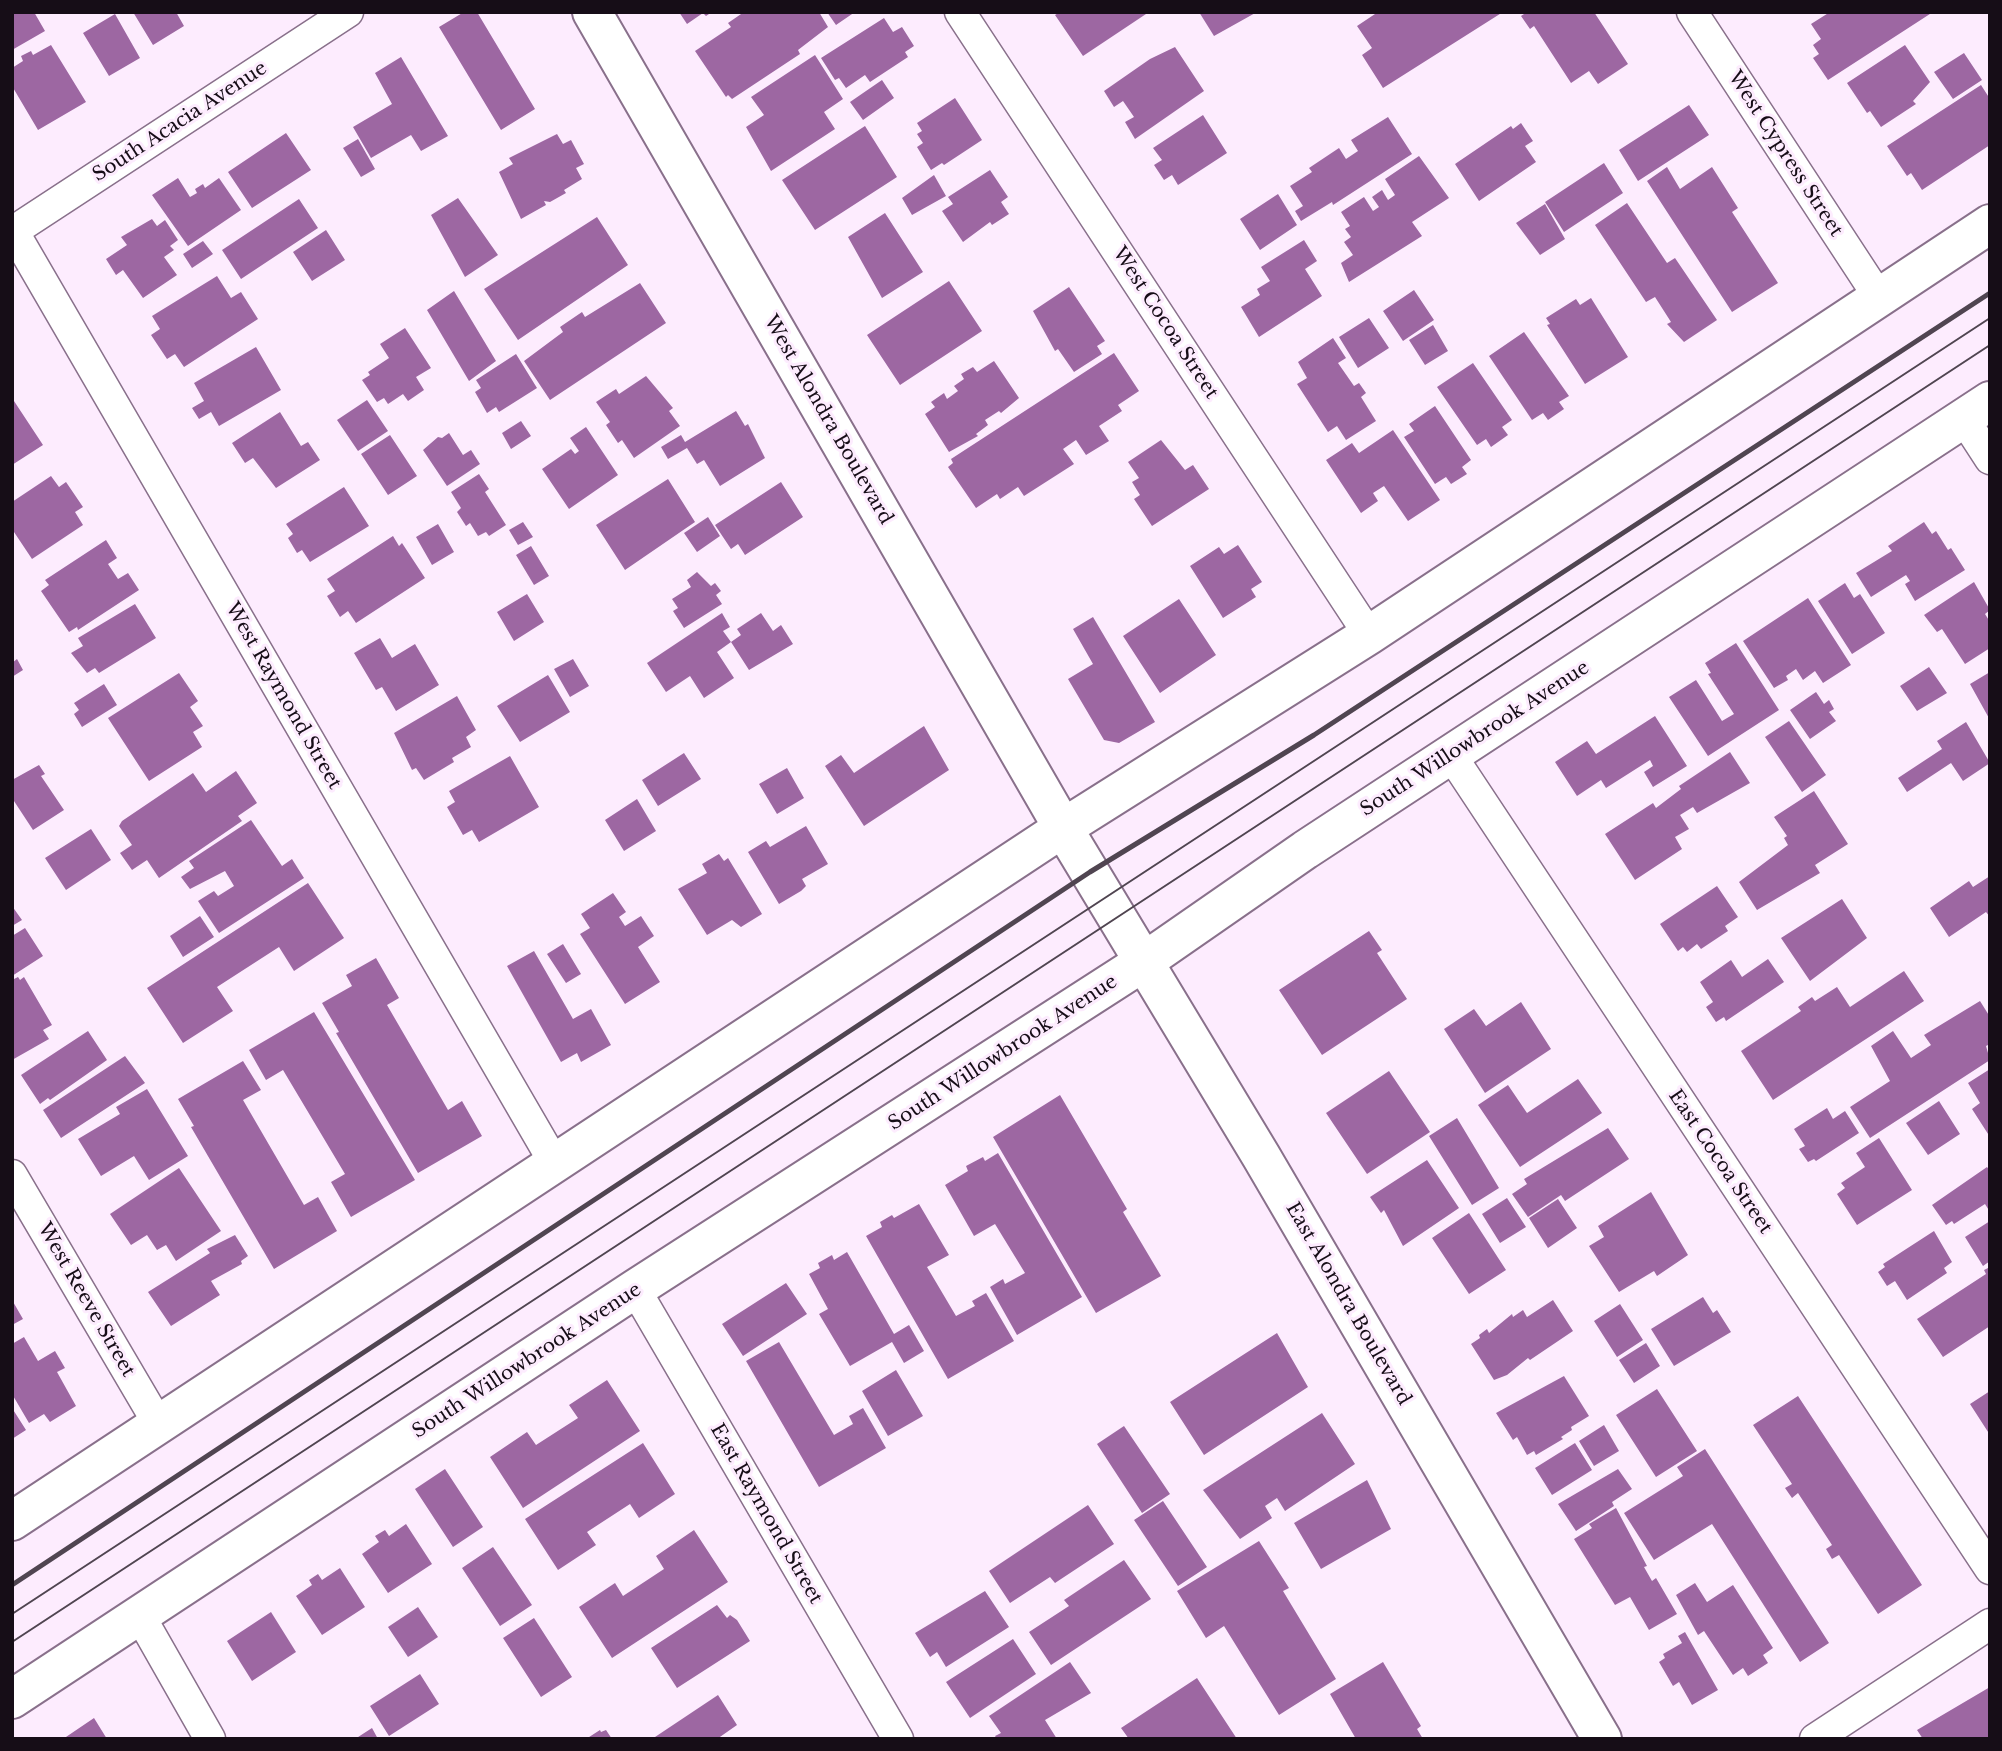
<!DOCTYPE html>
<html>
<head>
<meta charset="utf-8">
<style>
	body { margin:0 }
	#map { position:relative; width:2002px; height:1751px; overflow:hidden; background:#fdecfe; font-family:"Libre Baskerville",serif }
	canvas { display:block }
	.frame { position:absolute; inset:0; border:14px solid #160d17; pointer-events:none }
</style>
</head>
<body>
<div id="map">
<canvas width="2002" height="1751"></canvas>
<div class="frame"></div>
</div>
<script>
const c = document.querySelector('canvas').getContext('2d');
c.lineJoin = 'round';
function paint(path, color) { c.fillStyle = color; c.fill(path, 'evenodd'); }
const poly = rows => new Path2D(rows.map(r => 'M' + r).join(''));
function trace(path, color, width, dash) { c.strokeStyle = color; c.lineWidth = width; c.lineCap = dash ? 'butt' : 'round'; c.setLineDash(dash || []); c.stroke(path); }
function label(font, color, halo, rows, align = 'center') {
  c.font = font + ' "Libre Baskerville",serif'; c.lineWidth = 6; c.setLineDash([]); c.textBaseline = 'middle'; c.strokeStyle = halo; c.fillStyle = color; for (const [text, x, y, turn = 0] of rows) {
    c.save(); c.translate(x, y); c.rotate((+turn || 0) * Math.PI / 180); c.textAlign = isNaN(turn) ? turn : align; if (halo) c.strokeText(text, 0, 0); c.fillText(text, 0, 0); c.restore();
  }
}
const building = poly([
	[12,12,34,12,45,31,12,50],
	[133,12,176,12,184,26,153,45],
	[464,12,477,12,535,109,501,130,439,27],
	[679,12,712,12,706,16,703,13,687,24],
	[744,12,819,12,828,27,798,50,800,54,732,99,728,95,726,97,695,51,731,27,728,23],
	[827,12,855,12,836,25],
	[1060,12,1149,12,1083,56,1055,15],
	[1199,12,1257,12,1214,36],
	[1378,12,1503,12,1383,88,1362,55,1372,48,1357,26],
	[1527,12,1594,12,1628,64,1598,84,1589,71,1571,83,1534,26,1530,29,1521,16],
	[1830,12,1933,12,1828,80,1813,58,1819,54,1813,45,1821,39,1811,24],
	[115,14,140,58,109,76,83,33],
	[884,18,893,32,902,27,914,46,905,52,908,57,870,82,865,75,846,88,839,78,835,80,821,58],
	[51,45,86,102,38,130,12,86,12,68,23,61,21,56,31,51,33,55],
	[1905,45,1930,82,1913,101,1916,104,1881,127,1870,111,1867,113,1847,83],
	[1175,47,1204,91,1135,139,1125,122,1134,117,1123,101,1114,107,1104,91,1150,59],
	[1964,53,1982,80,1953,99,1934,72],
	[815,55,843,99,824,112,835,129,771,171,746,127,764,115,751,97],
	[401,57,448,136,421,151,411,135,371,158,353,127,392,104,375,73],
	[882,80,894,98,863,120,850,102],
	[1981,85,1990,99,1990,145,1922,190,1911,173,1907,176,1887,146],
	[955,98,982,140,944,165,942,163,931,170,917,147,923,143,917,134,922,131,917,123],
	[1689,105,1709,135,1638,181,1619,150],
	[1203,115,1227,153,1178,185,1172,175,1164,180,1154,165,1162,160,1153,148],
	[1388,117,1412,154,1333,205,1332,202,1301,221,1295,211,1303,206,1290,186,1312,172,1309,168,1339,148,1346,159,1358,151,1351,140],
	[1521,123,1533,141,1525,146,1536,162,1479,201,1455,164,1511,126,1513,129],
	[865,126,897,177,815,230,782,180],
	[286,133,311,170,252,208,228,172],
	[557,134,563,144,571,140,584,164,576,168,582,179,564,190,566,193,550,202,544,201,546,205,521,219,499,172,513,164,509,158],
	[358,139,375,169,361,177,343,148],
	[1419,156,1449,198,1412,222,1422,236,1349,282,1341,263,1353,255,1344,242,1351,237,1345,229,1350,226,1341,212,1364,197,1373,211,1379,207,1372,197,1382,190,1388,200,1395,195,1385,179],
	[1604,163,1623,193,1564,232,1545,202],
	[1667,167,1680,189,1712,167,1738,208,1732,212,1778,283,1732,312,1647,181],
	[990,170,1008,197,1001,202,1009,214,992,225,990,222,963,242,942,211,953,204,948,197],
	[934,175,946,196,912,215,902,198],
	[178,178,190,197,197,193,195,189,203,184,205,188,219,178,241,210,188,246,152,195],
	[1278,194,1297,225,1260,250,1240,219],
	[458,198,498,255,465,277,431,215],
	[299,199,318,228,241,279,222,250],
	[1627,203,1667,263,1675,258,1717,320,1684,342,1667,324,1671,322,1655,297,1646,302,1595,225],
	[1545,204,1565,239,1540,255,1516,223],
	[885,213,923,272,882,298,848,237],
	[597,217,628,265,518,340,484,289],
	[152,219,157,226,165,220,178,240,170,246,174,250,164,257,177,275,143,298,123,270,116,275,106,259,127,245,121,237],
	[326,230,345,260,312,281,293,252],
	[1304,240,1317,261,1305,269,1322,296,1259,337,1241,307,1260,295,1257,289,1270,281,1261,267],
	[203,241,213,254,192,268,183,254],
	[217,276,231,298,241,292,258,319,184,367,175,354,167,359,151,335,160,329,152,316],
	[949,281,982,331,900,385,867,335],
	[640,283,666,323,550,400,524,361,563,332,560,327,582,312,585,317],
	[1069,287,1105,341,1097,346,1102,354,1074,372,1058,349,1055,351,1033,311],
	[1414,290,1434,320,1403,341,1383,311],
	[454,291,496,361,469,381,427,310],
	[1591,298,1628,357,1585,384,1547,325,1550,324,1546,318,1576,299,1580,305],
	[1369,318,1389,348,1358,368,1339,337],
	[1433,325,1448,351,1425,365,1409,340],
	[405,328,431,368,416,377,424,390,408,401,403,394,388,404,384,398,377,402,362,380,370,375,368,372,389,358,380,344],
	[1524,332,1569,396,1559,402,1564,409,1548,420,1543,413,1532,420,1489,356],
	[1333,338,1346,358,1338,363,1354,386,1359,383,1366,393,1361,397,1376,421,1346,440,1337,426,1328,432,1297,384,1307,378,1298,362],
	[256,347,281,390,219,426,211,412,199,419,192,408,204,401,194,383],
	[1114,353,1139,391,1118,405,1122,411,1099,426,1109,441,1086,455,1076,440,1063,449,1074,464,1024,496,1018,487,1000,499,997,494,976,508,948,467,953,463,951,459],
	[516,354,537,388,499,412,496,407,487,413,475,392,481,388,476,380],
	[994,361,1019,398,1001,413,999,411,985,420,988,425,976,434,978,436,949,452,925,414,935,407,931,402,944,393,947,399,958,391,954,386,964,379,961,374,973,367,977,372],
	[1473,363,1512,420,1502,427,1508,435,1491,447,1486,439,1477,445,1437,387],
	[646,376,673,408,669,411,680,426,634,458,622,440,618,443,606,425,610,422,596,402,616,389,619,394],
	[367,400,388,431,358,451,337,420],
	[14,401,43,445,12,465,12,403],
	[1435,406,1471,460,1462,467,1467,474,1451,484,1446,477,1435,484,1404,437,1414,431,1409,424],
	[736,411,745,426,748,424,765,458,720,486,704,460,697,464,687,448,668,459,661,447,681,435,685,442],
	[280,412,301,446,308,442,320,460,276,488,253,458,245,463,232,443],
	[521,421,531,436,511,449,502,433],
	[586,427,618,475,569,509,542,469,571,449,575,454,579,451,570,438],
	[1393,430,1440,500,1408,521,1384,486,1373,493,1378,501,1361,513,1326,460,1352,443,1359,453],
	[449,433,463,455,471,450,480,464,447,486,423,450,438,437,442,438],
	[390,435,417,476,388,495,361,454],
	[1161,440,1185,470,1193,465,1209,489,1152,526,1134,499,1140,495,1132,482,1139,478,1128,462],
	[479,474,489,489,485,492,506,525,489,536,486,532,478,536,470,523,466,526,457,512,461,508,451,492],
	[51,476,59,487,66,482,83,507,75,512,83,525,32,559,12,529,12,502],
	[668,479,695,522,625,570,596,525],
	[781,482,803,517,745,555,738,544,731,549,715,525],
	[344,487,369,526,310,562,302,550,297,553,288,538,293,534,286,524],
	[708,517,720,536,697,552,684,533],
	[523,522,533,537,518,545,509,530],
	[1924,522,1932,534,1936,531,1948,550,1951,548,1965,570,1915,601,1905,584,1910,581,1906,575,1871,597,1856,573,1892,551,1888,546],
	[438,524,454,552,432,565,416,537],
	[393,536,399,546,402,543,425,578,356,623,348,611,340,617,327,596,335,591,327,579],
	[106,540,117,558,108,564,118,579,128,573,139,590,78,630,77,627,69,632,41,591,49,585,45,580],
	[1238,545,1262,582,1251,589,1256,597,1223,618,1190,566,1219,547,1224,554],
	[531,546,549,576,534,585,516,555],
	[697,572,711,586,715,583,721,591,716,595,722,604,684,628,673,611,678,608,672,599,691,587,687,580],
	[1974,582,1990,610,1985,614,1990,622,1990,648,1965,664,1942,629,1937,632,1924,615],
	[1845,583,1854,598,1860,594,1885,633,1852,654,1818,601],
	[527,594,544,622,514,641,497,612],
	[1808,598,1851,665,1823,683,1815,671,1803,680,1796,669,1786,676,1788,680,1774,688,1743,641],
	[1179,599,1216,655,1160,693,1123,636],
	[135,604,156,638,99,673,95,668,87,673,71,653,83,646,78,638],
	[722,613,730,627,723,631,731,642,717,652,734,678,704,698,690,676,666,692,647,663],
	[761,613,773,631,781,625,793,644,749,670,731,642,741,635,737,629],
	[1093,617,1155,722,1119,743,1104,740,1068,679,1093,664,1073,629],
	[380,638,392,658,415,644,439,685,396,711,382,687,376,690,354,653],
	[1736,643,1779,710,1708,756,1669,697,1696,680,1722,721,1734,714,1708,674,1711,673,1705,663],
	[17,659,23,670,12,677,12,663],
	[573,659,589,686,570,697,554,669],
	[1929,667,1947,693,1917,711,1900,686],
	[1990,672,1990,720,1970,684],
	[179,673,198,701,190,707,203,726,193,732,202,747,149,781,108,718],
	[548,675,570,712,520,742,497,706],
	[104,684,117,705,82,727,74,714,79,710,74,703],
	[1816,692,1824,704,1829,700,1834,709,1829,712,1836,721,1810,739,1790,710],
	[457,696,476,730,466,737,471,747,452,758,454,762,424,780,416,768,412,770,394,733],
	[1655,716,1687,766,1653,787,1644,772,1653,766,1650,760,1606,788,1601,780,1577,796,1555,762,1587,741,1596,754],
	[1789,721,1826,775,1802,792,1765,737],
	[1966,722,1990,763,1963,781,1951,763,1907,792,1898,778,1942,749,1937,741],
	[924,726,949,770,864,826,825,766,841,755,854,773],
	[1730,752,1750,783,1697,813,1693,807,1680,815,1689,829,1675,837,1682,849,1635,880,1605,834,1653,803,1656,808,1681,789,1679,786],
	[684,753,701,779,658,806,642,780],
	[510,756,539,807,479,842,472,830,463,835,447,807,455,802,449,791],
	[39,765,45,774,41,776,64,810,33,830,12,798,12,780],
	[787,768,804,798,777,814,759,784],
	[236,771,257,803,238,816,242,821,159,878,147,860,132,870,120,853,132,845,119,826,122,821,193,773,206,792],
	[1814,791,1848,844,1815,865,1820,873,1757,910,1739,882,1788,845,1784,838,1787,836,1774,817],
	[637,799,656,831,624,851,605,820],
	[251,820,282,866,292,859,304,878,219,933,198,901,214,891,218,896,234,886,225,871,190,889,181,877,194,868,189,861],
	[806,826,828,864,802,879,806,886,801,891,779,904,748,852,766,841,770,847],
	[91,829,111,860,66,890,45,858],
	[719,854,724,861,728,858,762,914,741,927,732,920,707,935,678,889,707,873,702,864],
	[1990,876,1990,917,1986,912,1949,937,1930,908,1969,881,1973,887],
	[308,883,344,938,294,971,279,947,217,987,233,1011,183,1043,147,988],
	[1717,886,1738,917,1725,926,1728,931,1701,949,1697,944,1687,952,1683,947,1678,951,1660,924],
	[613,893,626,912,619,917,625,926,641,916,654,936,638,947,660,982,625,1004,580,934,590,928,581,914],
	[1842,899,1867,938,1810,981,1781,938],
	[12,906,22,920,12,926],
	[200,916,214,937,183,957,170,936],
	[25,928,43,956,12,976,12,936],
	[1369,931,1382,950,1377,953,1407,999,1322,1055,1279,990],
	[563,944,581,974,566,983,547,954],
	[534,951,573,1019,591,1009,611,1045,581,1062,577,1053,561,1062,507,966],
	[376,958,399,998,387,1005,448,1110,462,1101,482,1136,418,1173,336,1033,339,1032,322,1003,352,986,346,975],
	[1768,959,1784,982,1726,1021,1724,1017,1716,1022,1706,1007,1713,1002,1700,982,1731,960,1742,977],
	[1904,971,1924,1001,1773,1100,1741,1051,1801,1011,1798,1007,1812,997,1815,1001,1837,987,1850,1007],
	[18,977,20,980,24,977,52,1025,43,1030,49,1039,12,1060,12,980],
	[1980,1001,1990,1017,1990,1044,1986,1046,1990,1060,1870,1138,1850,1107,1890,1081,1871,1046,1893,1031,1911,1058,1931,1045,1924,1035],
	[1521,1002,1551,1049,1485,1093,1444,1029,1474,1009,1486,1026],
	[314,1012,415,1180,351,1217,331,1182,345,1174,283,1070,266,1080,249,1050],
	[88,1031,107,1060,50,1100,48,1098,40,1104,21,1075],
	[125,1056,145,1083,61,1138,43,1110],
	[243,1061,261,1090,243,1100,304,1205,318,1197,337,1231,274,1269,191,1127,194,1126,178,1099],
	[1990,1069,1990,1137,1972,1109,1980,1103,1968,1083],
	[1389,1071,1430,1132,1367,1174,1326,1113],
	[1578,1079,1602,1113,1520,1167,1478,1105,1508,1085,1527,1113],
	[147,1089,188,1156,149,1180,134,1156,101,1176,78,1139,120,1114,116,1107],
	[1060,1095,1127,1209,1123,1212,1161,1276,1096,1313,993,1137],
	[1939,1101,1960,1134,1928,1155,1906,1123],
	[1827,1108,1833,1119,1845,1111,1859,1133,1816,1161,1814,1159,1808,1162,1799,1149,1805,1146,1794,1129],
	[1457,1118,1499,1188,1472,1205,1429,1136],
	[1608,1128,1629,1159,1565,1201,1561,1195,1528,1217,1512,1194,1527,1184,1524,1179],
	[1879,1138,1912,1190,1857,1225,1837,1194,1845,1188,1841,1183,1865,1167,1856,1153],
	[998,1153,1082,1297,1017,1335,990,1287,1003,1279,1005,1284,1025,1273,995,1224,974,1236,945,1185,968,1171,966,1166,983,1157,985,1161],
	[1427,1160,1459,1208,1403,1246,1384,1210,1381,1213,1370,1197],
	[1987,1167,1990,1171,1990,1212,1985,1204,1954,1224,1952,1221,1946,1225,1932,1205],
	[179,1168,221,1231,176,1261,166,1245,157,1250,147,1235,131,1245,110,1214],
	[1651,1192,1688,1255,1657,1276,1654,1271,1619,1292,1589,1246,1604,1237,1598,1226],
	[1507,1198,1526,1227,1500,1243,1482,1214],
	[1558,1199,1577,1228,1548,1248,1529,1218],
	[919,1204,949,1255,927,1267,956,1316,975,1306,972,1301,986,1293,1014,1341,948,1379,866,1236,882,1227,880,1222,892,1215,894,1218],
	[1469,1213,1506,1270,1469,1294,1432,1238],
	[1990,1221,1990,1261,1983,1266,1965,1237],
	[1934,1231,1952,1262,1944,1268,1947,1273,1907,1300,1895,1281,1887,1286,1878,1272,1885,1267,1883,1264],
	[235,1235,248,1256,241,1261,242,1264,211,1281,220,1295,171,1326,148,1292,210,1253,207,1249],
	[847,1252,894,1334,909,1325,924,1351,904,1363,892,1342,850,1366,819,1314,828,1309,809,1274,820,1268,818,1263,832,1255,834,1260],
	[1990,1267,1990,1326,1943,1357,1917,1319,1986,1274,1984,1270],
	[786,1283,807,1314,743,1356,722,1324],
	[1703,1297,1713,1313,1717,1310,1731,1332,1674,1366,1651,1329],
	[12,1300,23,1319,12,1325],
	[1553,1300,1573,1331,1530,1360,1528,1358,1507,1375,1494,1380,1471,1344,1480,1338,1479,1335,1487,1329,1489,1333,1512,1314,1513,1317,1523,1310,1527,1317],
	[1620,1304,1643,1340,1617,1357,1594,1321],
	[1277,1333,1308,1387,1204,1455,1170,1402],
	[24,1337,38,1361,55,1351,65,1368,57,1372,76,1406,50,1422,44,1414,29,1423,12,1394,12,1344],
	[779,1342,834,1435,853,1424,849,1416,863,1408,886,1448,819,1487,746,1361],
	[1646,1343,1660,1366,1634,1383,1619,1360],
	[896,1370,923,1416,888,1436,862,1391],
	[1564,1376,1589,1416,1571,1427,1572,1430,1561,1437,1563,1439,1536,1455,1534,1451,1527,1455,1517,1437,1513,1440,1496,1413],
	[607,1380,640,1431,523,1508,490,1457,527,1432,536,1445,578,1418,569,1405],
	[1657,1389,1697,1451,1656,1477,1616,1415],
	[1990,1391,1990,1435,1970,1404],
	[1798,1396,1922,1585,1878,1614,1839,1555,1832,1559,1826,1549,1832,1545,1798,1493,1792,1498,1785,1488,1792,1484,1753,1425],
	[12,1408,26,1430,12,1439],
	[1322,1413,1355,1464,1285,1511,1277,1498,1265,1506,1272,1518,1240,1539,1203,1490],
	[1604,1425,1619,1451,1594,1466,1579,1441],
	[1124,1426,1170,1494,1142,1513,1097,1444],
	[643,1443,675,1494,639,1518,630,1504,587,1532,596,1545,558,1570,525,1519],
	[1575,1443,1592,1470,1552,1495,1535,1468],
	[1705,1449,1829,1643,1800,1662,1712,1524,1654,1560,1624,1513,1683,1476,1677,1467],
	[445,1469,483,1527,453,1547,415,1489],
	[1618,1469,1632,1489,1612,1502,1614,1506,1576,1531,1558,1504],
	[1367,1480,1391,1529,1321,1569,1294,1523],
	[1163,1501,1207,1567,1178,1586,1134,1520],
	[1088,1505,1114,1544,1055,1583,1050,1577,1010,1603,989,1571],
	[1616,1508,1647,1566,1644,1567,1652,1581,1656,1578,1677,1614,1649,1630,1630,1597,1615,1605,1574,1539,1592,1528,1589,1524],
	[406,1524,432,1564,388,1593,362,1554,379,1542,375,1536,385,1530,389,1536],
	[694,1530,728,1582,612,1658,579,1607,615,1583,623,1596,664,1569,656,1556],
	[1259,1541,1289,1588,1283,1591,1336,1679,1279,1715,1224,1626,1206,1638,1177,1591],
	[493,1547,532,1605,500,1626,462,1568],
	[1124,1560,1151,1599,1051,1665,1029,1632,1069,1606,1064,1600],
	[340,1568,365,1607,322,1635,296,1596,312,1585,309,1580,318,1574,322,1580],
	[1695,1583,1707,1602,1733,1585,1773,1648,1763,1655,1768,1663,1748,1676,1743,1668,1733,1675,1704,1631,1698,1635,1676,1595],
	[985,1591,1009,1627,946,1667,937,1652,930,1657,915,1633],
	[717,1605,727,1618,730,1615,737,1620,750,1641,677,1688,651,1648],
	[418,1607,438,1637,408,1657,388,1627],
	[271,1612,296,1652,252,1681,227,1641],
	[534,1618,572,1677,541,1697,503,1638],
	[1685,1632,1718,1690,1692,1705,1679,1682,1673,1686,1659,1662,1665,1658,1663,1654,1682,1643,1678,1636],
	[1013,1639,1036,1674,970,1718,946,1682],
	[1070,1662,1091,1693,1045,1720,1057,1739,997,1739,995,1736,1001,1733,989,1716],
	[1383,1662,1421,1726,1417,1729,1423,1739,1356,1739,1330,1694],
	[420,1674,439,1704,389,1736,370,1706],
	[1197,1678,1237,1739,1129,1739,1121,1728],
	[1990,1687,1990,1739,1923,1739,1917,1730],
	[718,1695,737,1725,717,1739,652,1739],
	[94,1718,107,1739,63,1739],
	[372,1728,378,1739,355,1739],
	[600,1730,601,1732,606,1730,612,1739,586,1739]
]);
const street = poly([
	[960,12,1369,635],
	[1692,12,1878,296],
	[12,229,555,1164],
	[12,232,348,12],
	[1964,419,1990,459],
	[1451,755,1990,1569],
	[12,1175,159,1425],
	[635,1289,898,1739],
	[140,1616,210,1739],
	[1815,1739,1990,1624]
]);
const secondary = poly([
	[592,12,1063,828,1261,1156,1602,1739],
	[12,1521,1063,828,1369,635,1990,224],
	[12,1699,635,1289,1145,961,1305,850,1990,401]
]);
const tram = poly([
	[12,1614,1990,318],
	[12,1642,1990,345]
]);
const rail = poly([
	[12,1585,1090,872,1314,735,1990,293]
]);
const streetNames = [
	["South Acacia Avenue",180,122,-33],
	["West Cypress Street",1785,154,57],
	["West Cocoa Street",1165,323,57],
	["West Alondra Boulevard",828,420,60],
	["West Raymond Street",283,696,60],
	["South Willowbrook Avenue",1475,739,-33],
	["South Willowbrook Avenue",1003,1053,-33],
	["East Cocoa Street",1720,1162,56],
	["West Reeve Street",86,1300,60],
	["East Alondra Boulevard",1348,1304,60],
	["South Willowbrook Avenue",527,1361,-33],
	["East Raymond Street",766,1514,60]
];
paint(building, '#9d67a2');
trace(street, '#89708b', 33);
trace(secondary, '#89708b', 42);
trace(street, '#fff', 30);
trace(secondary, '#fff', 38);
trace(tram, '#504551', 2);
trace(rail, '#504551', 5);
label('19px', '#160d17', '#fdecfe', streetNames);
</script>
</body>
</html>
